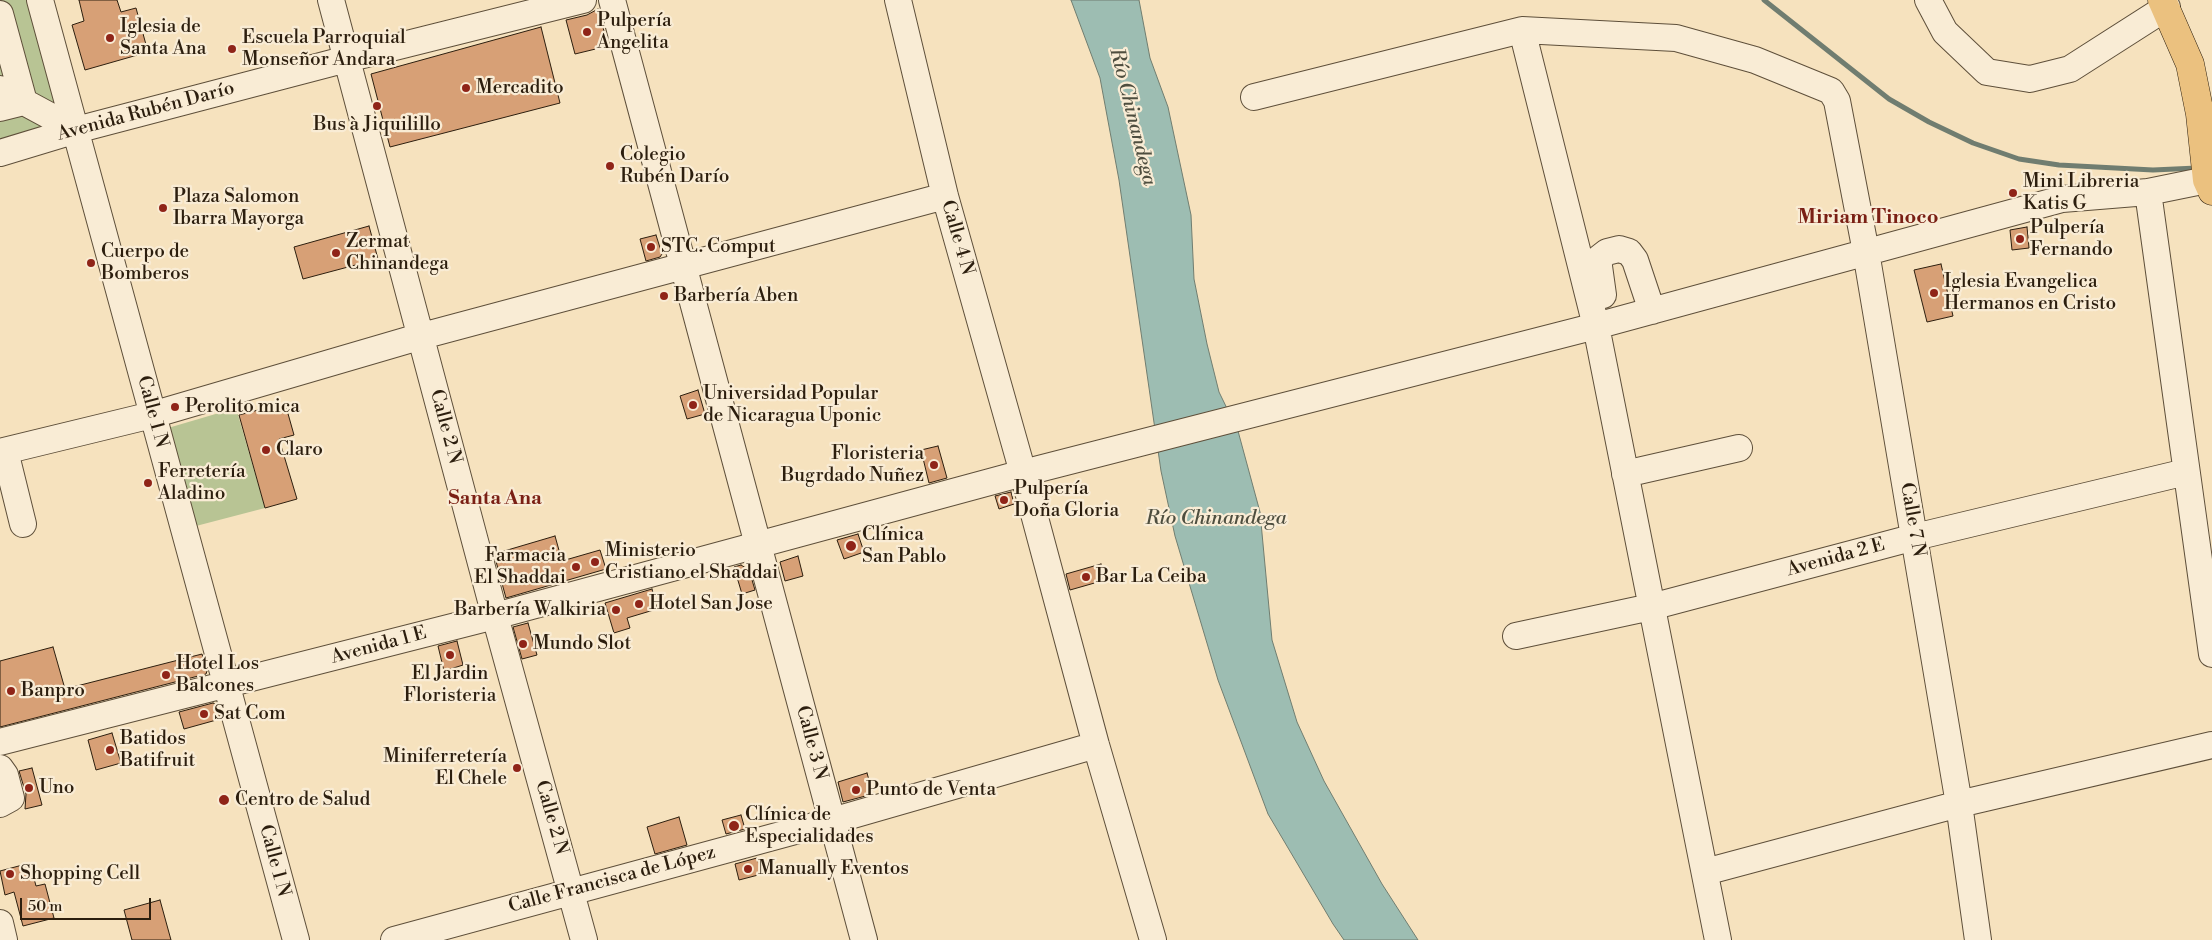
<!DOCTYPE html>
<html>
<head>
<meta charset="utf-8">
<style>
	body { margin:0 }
	#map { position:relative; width:2212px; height:940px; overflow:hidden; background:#f6e2be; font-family:"Libre Bodoni",serif }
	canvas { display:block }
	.scale { position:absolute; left:20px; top:898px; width:131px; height:22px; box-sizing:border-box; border:2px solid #2c1e0e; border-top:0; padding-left:6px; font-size:15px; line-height:18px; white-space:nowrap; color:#2c1e0e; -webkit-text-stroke:4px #f9ecd5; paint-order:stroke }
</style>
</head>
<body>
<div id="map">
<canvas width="2212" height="940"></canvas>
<div class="scale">50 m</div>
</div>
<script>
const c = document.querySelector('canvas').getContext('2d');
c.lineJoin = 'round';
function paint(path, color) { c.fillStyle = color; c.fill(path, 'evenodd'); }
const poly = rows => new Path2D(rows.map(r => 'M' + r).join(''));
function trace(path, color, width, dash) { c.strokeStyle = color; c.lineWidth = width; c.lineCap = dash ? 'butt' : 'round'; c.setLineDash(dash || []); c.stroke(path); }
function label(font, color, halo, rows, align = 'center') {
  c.font = font + ' "Libre Bodoni",serif'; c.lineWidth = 4.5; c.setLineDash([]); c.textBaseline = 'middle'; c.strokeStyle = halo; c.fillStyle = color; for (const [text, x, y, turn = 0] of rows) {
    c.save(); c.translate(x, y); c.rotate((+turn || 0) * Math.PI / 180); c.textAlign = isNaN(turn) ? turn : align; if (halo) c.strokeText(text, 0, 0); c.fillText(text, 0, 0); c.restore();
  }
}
const green = poly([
	[0,0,40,0,76,130,0,153],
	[236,408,265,508,196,526,168,428]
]);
const water = poly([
	[1071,0,1139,0,1150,58,1168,107,1191,215,1194,279,1207,344,1219,392,1238,431,1260,512,1272,640,1297,722,1324,781,1382,884,1418,940,1344,940,1333,924,1268,814,1218,680,1175,536,1161,471,1119,180,1100,78,1071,0]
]);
const stream = poly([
	[1764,0,1889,99,1929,122,1973,143,2019,159,2059,165,2153,170,2197,168]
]);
const building = poly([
	[79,0,117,0,121,12,136,8,148,52,85,70,72,25,84,21,79,0],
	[598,9,608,46,575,54,566,20,587,15,598,9],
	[541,27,560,103,390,147,371,74,541,27],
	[369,226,378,259,303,279,294,247,369,226],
	[2027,227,2029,248,2012,250,2010,230,2027,227],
	[656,235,662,254,660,257,646,261,640,239,656,235],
	[1941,264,1953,316,1927,322,1914,270,1941,264],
	[698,390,705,414,687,419,680,396,698,390],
	[285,403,294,435,279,439,297,499,265,508,239,415,285,403],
	[938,446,947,478,929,483,921,450,938,446],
	[1011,492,1014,504,999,509,995,496,1011,492],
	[858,534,864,552,844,559,837,540,858,534],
	[555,536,562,561,600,550,606,569,506,598,494,554,555,536],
	[798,556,803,576,785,581,780,562,798,556],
	[1101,564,1105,580,1070,590,1066,574,1101,564],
	[741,565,749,570,755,590,742,594,734,567,741,565],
	[652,589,657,609,627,618,630,628,614,633,605,603,652,589],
	[528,623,537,655,522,659,513,627,528,623],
	[457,641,463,665,444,671,438,646,457,641],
	[53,647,65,689,202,654,207,671,206,674,0,727,0,661,53,647],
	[213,703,217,705,220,719,184,729,179,712,213,703],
	[112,733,121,763,96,770,88,740,112,733],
	[32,768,42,805,25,809,26,794,19,771,32,768],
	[867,773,873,794,843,802,838,782,867,773],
	[741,815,745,829,726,834,722,820,741,815],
	[679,817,687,845,655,854,647,827,679,817],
	[757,858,762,874,739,880,735,864,757,858],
	[30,863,36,886,45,884,54,918,23,926,14,892,5,895,0,871,30,863],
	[160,900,171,940,132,940,124,910,160,900]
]);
const minor = poly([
	[40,0,296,940],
	[331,0,495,616,584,940],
	[612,0,864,940],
	[898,0,945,196,1023,473,1096,745,1153,940],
	[1928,0,1945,32,1987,72,2030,79,2070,69,2167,7],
	[0,14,24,102,0,108],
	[1522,30,1596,326,1718,940],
	[0,89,76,130],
	[1254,97,1522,30,1676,38,1755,60,1831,91,1837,101,1866,252,1959,804,1978,940],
	[0,153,76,130,347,59,583,0],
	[2148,192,2212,654],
	[1603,295,1598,259,1607,252,1619,249,1629,252,1635,260,1652,311],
	[5,451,23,524],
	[0,452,152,415,422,336,945,196],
	[1625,474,1739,448],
	[1516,636,1651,607,1915,537,2186,472],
	[0,742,495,616,1023,473,1596,326,2062,199,2148,192,2207,180],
	[0,768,5,775,11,798,0,804],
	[1705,872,1959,804,2212,745],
	[0,923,4,940],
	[394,940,832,821,1096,745]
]);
const major = poly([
	[2162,0,2190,64,2200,114,2207,180,2212,191]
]);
const markers = [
	[587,32,5,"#8f2418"],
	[110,38,5,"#8f2418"],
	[232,49,5,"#8f2418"],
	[466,88,5,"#8f2418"],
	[377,106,5,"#8f2418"],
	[610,166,5,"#8f2418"],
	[2013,193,5,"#8f2418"],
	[163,208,5,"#8f2418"],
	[2020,239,5,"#8f2418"],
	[651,247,5,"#8f2418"],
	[336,253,5,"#8f2418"],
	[91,263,5,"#8f2418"],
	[1934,293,5,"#8f2418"],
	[664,296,5,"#8f2418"],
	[693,405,5,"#8f2418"],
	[175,407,5,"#8f2418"],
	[266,450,5,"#8f2418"],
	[934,465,5,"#8f2418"],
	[148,483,5,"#8f2418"],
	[1004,500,5,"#8f2418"],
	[851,546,6,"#8f2418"],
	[595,562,5,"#8f2418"],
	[576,567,5,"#8f2418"],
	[1086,577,5,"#8f2418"],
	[639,604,5,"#8f2418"],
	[616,610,5,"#8f2418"],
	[523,644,5,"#8f2418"],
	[450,655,5,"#8f2418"],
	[166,675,5,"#8f2418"],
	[11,691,5,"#8f2418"],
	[204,714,5,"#8f2418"],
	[110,750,5,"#8f2418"],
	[517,768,5,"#8f2418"],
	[29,788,5,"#8f2418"],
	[856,790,5,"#8f2418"],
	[224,800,6,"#8f2418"],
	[734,826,6,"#8f2418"],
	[748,869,5,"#8f2418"],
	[10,874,5,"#8f2418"]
];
const poiNames = [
	["Pulpería",597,21],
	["Angelita",597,43],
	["Iglesia de",120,27],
	["Santa Ana",120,49],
	["Escuela Parroquial",242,38],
	["Monseñor Andara",242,60],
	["Mercadito",476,88],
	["Bus à Jiquilillo",377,125,"center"],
	["Colegio",620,155],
	["Rubén Darío",620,177],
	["Mini Libreria",2023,182],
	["Katis G",2023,204],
	["Plaza Salomon",173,197],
	["Ibarra Mayorga",173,219],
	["Pulpería",2030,228],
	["Fernando",2030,250],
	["Zermat",346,242],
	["Chinandega",346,264],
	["STC. Comput",661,247],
	["Cuerpo de",101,252],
	["Bomberos",101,274],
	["Iglesia Evangelica",1944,282],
	["Hermanos en Cristo",1944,304],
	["Barbería Aben",674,296],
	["Universidad Popular",703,394],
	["de Nicaragua Uponic",703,416],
	["Perolito mica",185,407],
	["Claro",276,450],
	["Floristeria",924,454,"right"],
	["Bugrdado Nuñez",924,476,"right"],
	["Ferretería",158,472],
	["Aladino",158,494],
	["Pulpería",1014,489],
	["Doña Gloria",1014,511],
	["Clínica",862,535],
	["San Pablo",862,557],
	["Ministerio",605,551],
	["Cristiano el Shaddai",605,573],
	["Farmacia",566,556,"right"],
	["El Shaddai",566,578,"right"],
	["Bar La Ceiba",1096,577],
	["Hotel San Jose",649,604],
	["Barbería Walkiria",606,610,"right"],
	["Mundo Slot",533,644],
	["Hotel Los",176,664],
	["Balcones",176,686],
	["El Jardin",450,674,"center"],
	["Floristeria",450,696,"center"],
	["Banpro",21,691],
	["Sat Com",214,714],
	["Batidos",120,739],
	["Batifruit",120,761],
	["Miniferretería",507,757,"right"],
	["El Chele",507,779,"right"],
	["Uno",39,788],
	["Punto de Venta",866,790],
	["Centro de Salud",235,800],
	["Clínica de",745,815],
	["Especialidades",745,837],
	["Manually Eventos",758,869],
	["Shopping Cell",20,874]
];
const streetNames = [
	["Avenida Rubén Darío",146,112,-15],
	["Calle 4 N",957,238,74],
	["Calle 1 N",152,412,75],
	["Calle 2 N",445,427,75],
	["Calle 7 N",1912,520,80],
	["Avenida 2 E",1836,558,-15],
	["Avenida 1 E",379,646,-15],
	["Calle 3 N",811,743,75],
	["Calle 2 N",551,818,74],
	["Calle 1 N",274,861,75],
	["Calle Francisca de López",612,880,-15]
];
const waterNames = [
	["Río Chinandega",1132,117,76],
	["Río Chinandega",1216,519]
];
const neighbourhoodNames = [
	["Miriam Tinoco",1868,218],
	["Santa Ana",495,499]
];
paint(green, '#b8c494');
paint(water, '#9dbdb2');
trace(water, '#707d70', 1);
trace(stream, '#707d70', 5);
paint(building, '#d7a076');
trace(building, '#2c1e0e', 1);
trace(minor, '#5e4f3a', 28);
trace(major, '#2c1e0e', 29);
trace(minor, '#f9ecd5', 26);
trace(major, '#ebc17f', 28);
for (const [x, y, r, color] of markers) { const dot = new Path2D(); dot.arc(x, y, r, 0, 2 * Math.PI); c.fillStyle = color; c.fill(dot); trace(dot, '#f9ecd5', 2); }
label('19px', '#2c1e0e', '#f9ecd5', poiNames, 'left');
label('19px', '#2c1e0e', '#f9ecd5', streetNames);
label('italic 20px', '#4e4e3f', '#f9ecd5', waterNames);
label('bold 20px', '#7a1f14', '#f9ecd5', neighbourhoodNames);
</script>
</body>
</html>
